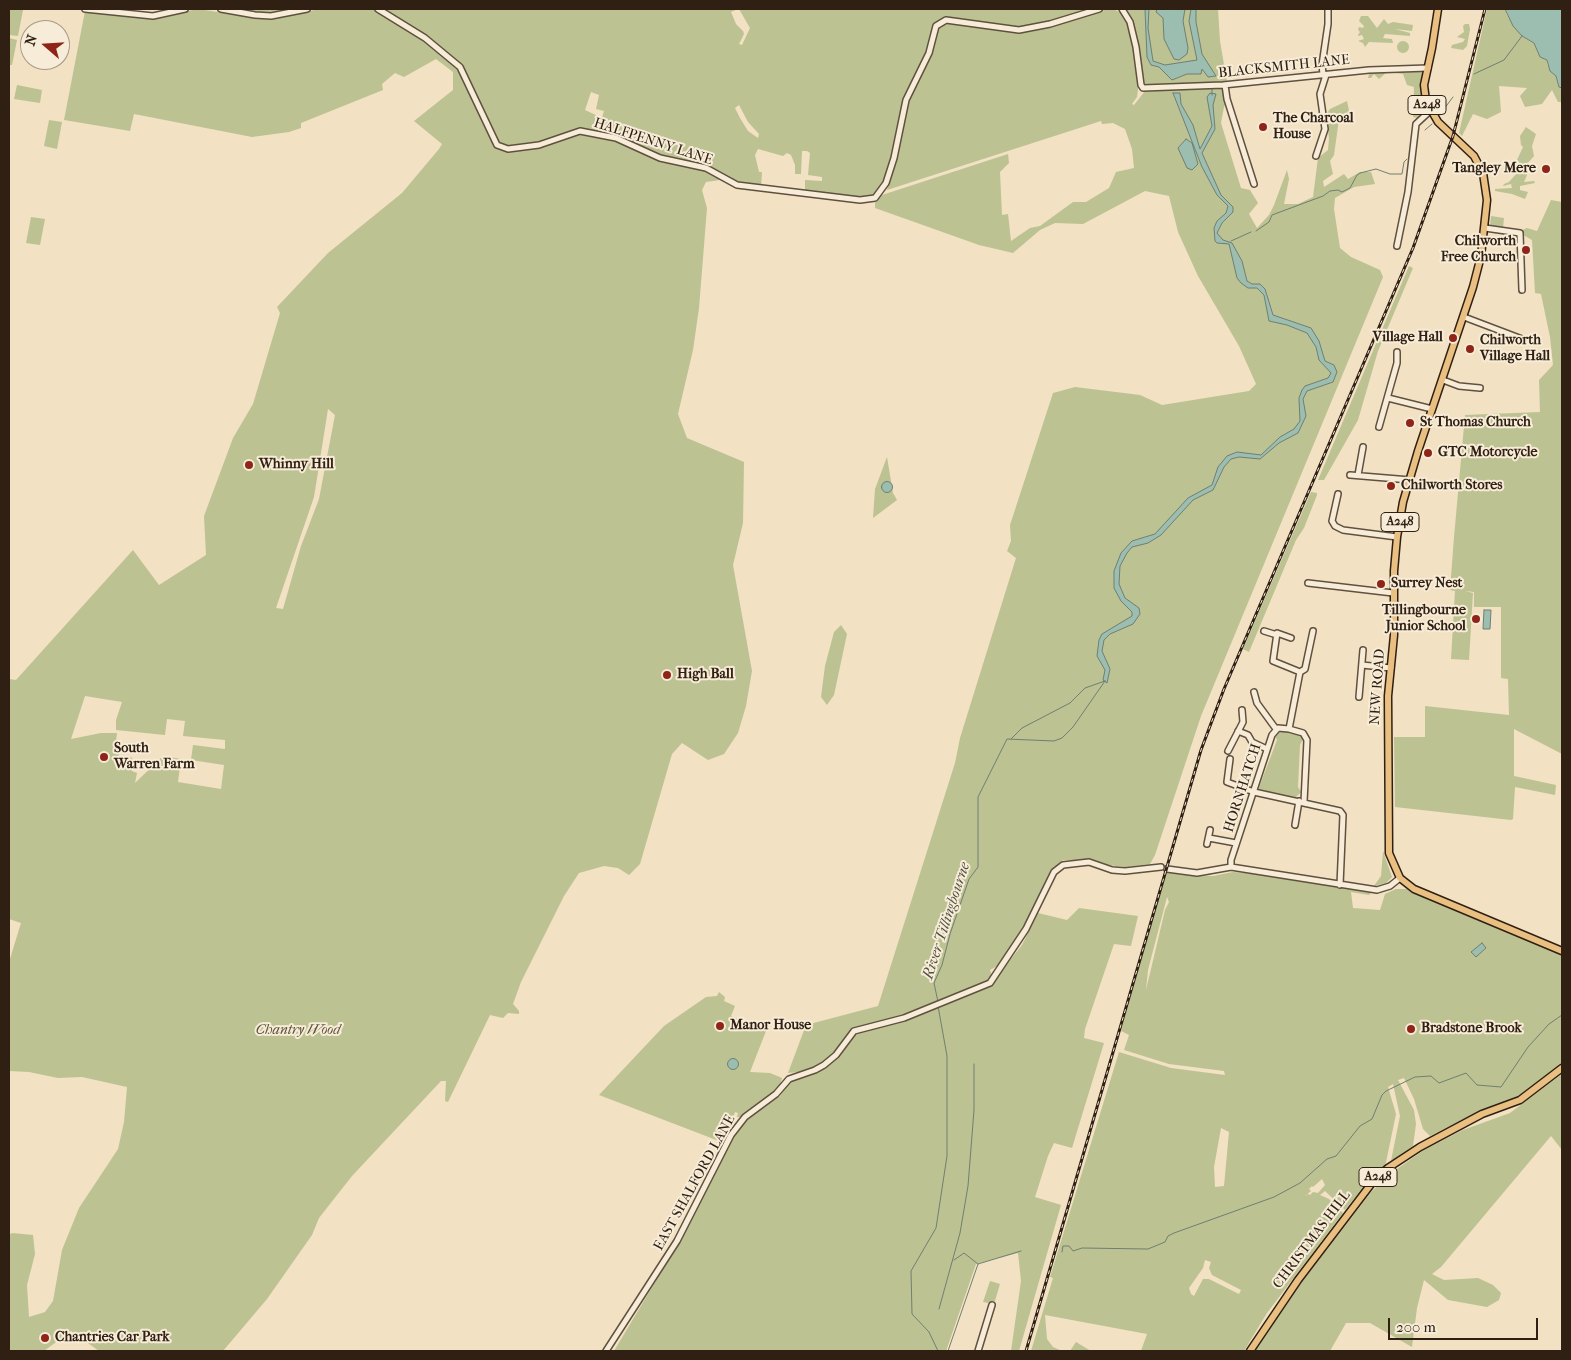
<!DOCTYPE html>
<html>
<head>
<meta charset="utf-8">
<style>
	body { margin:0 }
	#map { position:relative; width:1571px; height:1360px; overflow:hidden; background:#f2e1c2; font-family:"IM FELL French Canon",serif }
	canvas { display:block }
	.frame { position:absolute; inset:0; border:10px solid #302014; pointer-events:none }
	.north { position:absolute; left:20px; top:20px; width:50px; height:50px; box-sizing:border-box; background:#f7ecd7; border:1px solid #a79a89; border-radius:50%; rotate:289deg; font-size:14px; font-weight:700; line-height:20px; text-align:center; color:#302014 }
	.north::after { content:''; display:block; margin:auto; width:18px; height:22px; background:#8f2418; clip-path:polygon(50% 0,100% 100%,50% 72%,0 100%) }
	.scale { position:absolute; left:1388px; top:1318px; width:150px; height:22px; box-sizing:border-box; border:2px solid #302014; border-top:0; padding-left:6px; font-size:15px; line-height:18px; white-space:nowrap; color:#302014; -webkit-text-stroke:4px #f7ecd7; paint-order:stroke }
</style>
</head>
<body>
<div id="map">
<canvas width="1571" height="1360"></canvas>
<div class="frame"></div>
<div class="north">N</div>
<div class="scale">200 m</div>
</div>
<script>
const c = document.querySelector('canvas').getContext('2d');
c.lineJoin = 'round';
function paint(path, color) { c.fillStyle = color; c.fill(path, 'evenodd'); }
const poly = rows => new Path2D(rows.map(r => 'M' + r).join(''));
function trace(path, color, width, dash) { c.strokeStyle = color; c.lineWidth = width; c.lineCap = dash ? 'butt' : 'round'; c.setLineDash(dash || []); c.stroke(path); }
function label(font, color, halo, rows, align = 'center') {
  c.font = font + ' "IM FELL French Canon",serif'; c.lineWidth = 4; c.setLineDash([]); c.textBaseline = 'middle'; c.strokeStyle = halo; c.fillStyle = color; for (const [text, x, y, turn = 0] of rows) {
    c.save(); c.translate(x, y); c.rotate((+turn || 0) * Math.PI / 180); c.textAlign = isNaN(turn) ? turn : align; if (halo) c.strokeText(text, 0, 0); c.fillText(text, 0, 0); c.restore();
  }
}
const green = poly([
	[9,9,23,10,18,36,9,35],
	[198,9,250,17,278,18,319,9,738,9,731,12,736,24,743,31,744,34,739,44,742,45,750,28,739,9,1112,9,1120,12,1127,21,1135,47,1138,90,1137,97,1132,104,1134,105,1145,91,1223,87,1226,103,1224,107,1221,123,1241,188,1250,190,1258,203,1249,214,1257,228,1269,215,1274,205,1287,170,1289,179,1284,204,1298,204,1313,197,1318,158,1328,150,1329,138,1326,115,1330,109,1347,101,1350,115,1339,119,1334,155,1330,161,1333,174,1323,181,1324,187,1344,174,1348,179,1360,172,1371,172,1375,184,1354,187,1335,198,1334,209,1340,248,1351,257,1380,270,1383,277,1201,716,1155,855,1150,864,1125,867,1107,865,1092,860,1063,860,1050,872,1036,905,1005,956,997,966,990,970,992,976,988,981,947,1000,950,1002,991,984,1022,945,1038,913,1067,920,1079,908,1138,916,1131,946,1114,944,1085,1029,1084,1038,1104,1043,1072,1148,1054,1143,1048,1156,1035,1197,1061,1205,1019,1351,1011,1351,1021,1281,1018,1253,976,1264,946,1351,614,1351,685,1232,731,1142,744,1121,780,1096,790,1082,823,1068,838,1055,836,1052,822,1064,809,1071,788,1073,806,1025,878,1006,955,763,960,738,1016,558,1007,551,1011,541,1010,525,1053,393,1075,387,1140,395,1162,405,1249,391,1256,384,1239,346,1198,276,1178,232,1169,196,1145,191,1083,224,1055,223,1040,230,1013,253,979,245,875,208,875,203,879,196,1008,154,1009,163,1000,172,1002,215,1008,214,1011,241,1030,228,1040,226,1073,202,1086,202,1109,188,1116,172,1134,168,1132,149,1125,129,1113,123,1102,124,1101,121,887,190,897,156,898,147,894,148,883,183,875,195,864,197,805,193,805,180,822,181,822,177,808,175,810,153,807,151,802,151,801,174,795,174,795,165,791,155,787,153,783,156,758,149,755,155,759,172,762,172,761,188,740,184,723,176,720,180,706,182,702,190,707,208,699,308,693,350,678,414,687,438,744,462,743,523,733,565,752,671,746,706,738,733,724,754,708,760,682,743,672,754,640,864,629,875,618,868,604,866,579,873,564,896,521,982,513,1004,519,1011,519,1014,508,1013,503,1018,490,1015,448,1102,445,1101,446,1081,441,1081,352,1176,319,1218,312,1235,267,1299,223,1351,99,1351,71,1331,44,1351,9,1351,9,1235,12,1233,33,1235,35,1254,27,1285,29,1317,45,1312,53,1301,62,1250,79,1208,118,1149,124,1122,127,1087,82,1077,58,1078,29,1072,9,1071,9,962,21,923,9,919,9,679,16,680,133,550,159,585,206,555,204,516,233,438,253,404,280,313,277,307,328,253,402,193,439,149,442,144,414,121,453,90,453,72,436,59,404,77,395,73,382,84,383,90,301,123,301,128,289,132,252,137,134,114,130,131,64,120,85,11,150,18],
	[591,92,599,95,596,109,604,111,602,118,585,110],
	[739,105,748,122,759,134,758,138,748,131,740,118,735,108],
	[328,409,335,415,319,499,301,546,283,609,276,608,314,497],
	[85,696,122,702,116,720,116,730,165,735,167,719,185,721,183,736,225,740,225,749,193,745,191,760,224,765,221,789,178,782,181,759,163,756,135,783,137,773,132,771,133,760,131,757,119,756,119,751,115,751,117,733,101,733,71,739],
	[233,9,298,9,282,13,255,14],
	[1126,9,1218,9,1220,41,1227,82,1144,85,1131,21],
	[1487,9,1505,9,1507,15,1522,36,1534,43,1540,57,1547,60,1548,66,1556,76,1559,87,1562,88,1562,102,1558,102,1552,90,1542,104,1525,107,1520,96,1527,88,1499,86,1501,112,1487,119,1473,114,1462,136,1459,133],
	[1361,16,1368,16,1377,28,1384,19,1388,24,1393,22,1413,25,1412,31,1395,29,1410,33,1410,36,1385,34,1383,38,1392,39,1393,43,1369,42,1365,47,1363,43,1358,41,1364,39,1362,35,1358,36,1358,35,1360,32,1358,30,1359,27,1363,28,1364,26,1359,21],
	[1465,24,1469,24,1470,29,1467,46,1463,50,1451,48,1452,45,1463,42,1465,39,1457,37,1464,32,1463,26],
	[9,38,17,40,12,65,9,65],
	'1397 47a6 6 0 1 1 12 0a6 6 0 1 1-12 0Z',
	[1421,69,1423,76,1421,96,1425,102,1422,119,1413,117,1414,87,1407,85,1403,74,1387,72,1379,79,1374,74,1371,78,1368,78,1370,71],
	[17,85,42,90,40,103,14,99],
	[49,120,62,122,57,149,44,146],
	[1526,127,1536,134,1532,146,1534,156,1526,165,1527,175,1524,182,1534,181,1535,183,1520,186,1520,190,1528,192,1525,199,1512,194,1495,191,1495,189,1512,188,1511,184,1503,186,1504,184,1509,182,1517,173,1519,162,1517,160,1523,147,1521,145,1520,136],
	[1551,200,1562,202,1562,754,1514,729,1514,776,1556,785,1555,795,1515,787,1513,819,1511,820,1395,807,1394,737,1425,737,1425,706,1509,715,1508,679,1501,678,1501,607,1474,607,1474,592,1465,591,1473,593,1469,660,1451,659,1455,591,1450,590,1454,537,1465,415,1540,412,1539,380,1553,365,1550,337,1541,294,1535,293,1532,240,1518,232,1527,228,1537,231],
	[1491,216,1504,218,1503,228,1490,226],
	[31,217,45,219,40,245,26,243],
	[1409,266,1413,268,1378,351,1358,420,1324,480,1318,480],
	[887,457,893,493,897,500,873,518,875,489],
	[1311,492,1317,493,1317,495,1304,528,1296,540,1249,652,1243,649],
	[841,625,847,634,834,695,827,705,821,697,825,666,834,632],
	[1282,730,1300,734,1303,739,1300,745,1298,787,1301,792,1295,798,1258,790,1277,740,1275,736],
	[1383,851,1392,877,1386,883,1374,886,1381,876],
	[1166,872,1185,875,1213,876,1233,872,1266,875,1372,892,1369,895,1351,892,1353,908,1380,910,1385,894,1396,889,1407,889,1562,954,1562,1064,1530,1089,1508,1102,1477,1112,1430,1136,1423,1129,1414,1099,1404,1078,1398,1080,1414,1110,1416,1124,1413,1146,1391,1161,1400,1116,1393,1084,1388,1087,1396,1114,1385,1167,1368,1181,1345,1210,1325,1191,1320,1195,1329,1199,1343,1213,1267,1313,1244,1351,1141,1351,1147,1334,1045,1315,1047,1339,1053,1347,1062,1351,1031,1351,1053,1278,1050,1277,1119,1052,1171,1068,1225,1075,1224,1071,1169,1064,1124,1050,1129,1035,1121,1031],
	[1167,897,1169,902,1165,910,1146,990,1148,970],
	[1221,1128,1229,1132,1224,1186,1215,1187,1214,1167],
	[1322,1179,1325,1185,1318,1193,1313,1192,1310,1195,1308,1194,1305,1196,1311,1191,1309,1189,1312,1186,1313,1187],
	[1205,1260,1211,1262,1209,1268,1212,1275,1241,1290,1239,1294,1209,1279,1203,1279,1194,1296,1191,1294,1189,1288,1203,1268],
	[719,992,725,997,724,1001,735,1006,731,1016,766,1031,750,1072,770,1073,782,1078,780,1085,768,1097,741,1117,737,1117,738,1113,735,1112,725,1141,719,1141,599,1095,664,1026,706,997,717,996],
	[1562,1074,1562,1150,1551,1136,1441,1267,1432,1274,1444,1280,1478,1278,1493,1285,1501,1293,1499,1300,1487,1307,1448,1300,1424,1280,1417,1308,1412,1347,1370,1323,1346,1323,1330,1351,1254,1351,1285,1304,1372,1191,1394,1171,1424,1150,1463,1130,1510,1113],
	[990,1281,1000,1284,994,1304,983,1302],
	[1076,1342,1091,1351,1070,1351]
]);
const water = poly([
	[1145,9,1149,9,1148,28,1153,61,1165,65,1197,60,1189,21,1191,9,1196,9,1196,22,1202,54,1216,76,1208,77,1202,69,1201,74,1187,74,1172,80,1159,67,1151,65,1147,57,1145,9],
	[1157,9,1185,9,1183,21,1188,48,1187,54,1179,60,1174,59,1164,39,1163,18,1156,12,1157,9],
	[1505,9,1562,9,1562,88,1559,87,1556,76,1550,71,1547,60,1540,57,1534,43,1522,36,1513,26,1505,9],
	[1173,93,1180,93,1181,104,1193,125,1200,149,1212,126,1207,97,1210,93,1216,94,1213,105,1215,129,1202,153,1221,195,1233,207,1233,212,1222,223,1217,233,1223,240,1232,243,1242,261,1247,281,1252,284,1260,284,1265,289,1273,315,1311,328,1319,341,1325,361,1334,365,1337,372,1333,382,1307,391,1303,399,1306,416,1298,433,1279,443,1260,459,1239,457,1231,459,1224,467,1213,490,1193,500,1161,535,1148,543,1132,547,1127,553,1120,566,1119,584,1125,598,1139,608,1140,614,1133,624,1110,634,1104,640,1102,651,1110,669,1107,683,1103,680,1105,670,1097,656,1099,640,1102,634,1132,616,1132,612,1121,601,1114,588,1114,571,1121,553,1132,541,1155,534,1188,498,1212,485,1218,467,1227,456,1237,452,1261,455,1280,437,1294,429,1300,421,1299,398,1302,390,1305,386,1328,378,1331,373,1319,360,1316,347,1307,333,1287,325,1269,321,1264,295,1257,288,1248,288,1241,283,1237,278,1229,244,1217,243,1215,241,1214,228,1217,221,1226,213,1228,206,1217,195,1202,167,1173,93],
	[1186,139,1192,143,1198,164,1192,170,1187,168,1178,148,1186,139],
	'881.5 487a5.5 5.5 0 1 1 11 0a5.5 5.5 0 1 1-11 0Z',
	[1484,610,1491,610,1490,629,1483,629,1484,610],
	[1482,943,1486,948,1476,957,1471,952,1482,943],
	'727.5 1064a5.5 5.5 0 1 1 11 0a5.5 5.5 0 1 1-11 0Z'
]);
const stream = poly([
	[1474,74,1504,60,1522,36],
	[1212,95,1212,87],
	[1441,113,1453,97],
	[1425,130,1432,124],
	[1256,231,1269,222,1272,215,1323,196,1330,191,1338,190,1342,192,1350,188,1357,175,1360,173,1376,169,1390,174,1402,174,1404,162,1407,159],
	[1231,241,1251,232],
	[1011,739,1022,728,1070,703,1085,688,1105,681],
	[938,1002,934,983,942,965,950,934,969,879,978,867,978,797,1007,739,1054,741,1062,738,1073,727,1105,681],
	[1062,1252,1063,1246,1069,1246,1073,1251,1082,1248,1148,1249,1165,1242,1168,1236,1174,1233,1274,1197,1300,1183,1327,1159,1336,1156,1360,1126,1372,1119,1382,1095,1386,1091,1415,1077,1431,1076,1439,1083,1466,1073,1477,1085,1501,1087,1528,1047,1549,1024,1562,1015],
	[954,1260,964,1253,978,1264],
	[939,1309,960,1233,968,1186,974,1110,974,1064],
	[938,1351,929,1332,912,1314,911,1271,936,1228,947,1156,947,1056,938,1006],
	[948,1351,978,1264,1021,1251]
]);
const minor = poly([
	[85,9,153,16,185,9],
	[221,9,255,15,271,16,307,9],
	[378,9,425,38,460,67,497,145,508,149,539,145,580,131,616,138,660,158,706,168,737,185,860,200,875,198,886,183,894,158,906,100,929,53,936,26,946,20,1019,30,1050,24,1099,9],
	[1122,9,1130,22,1136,47,1141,85,1143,88,1223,85,1369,70,1428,68],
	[1323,74,1322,65,1328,24,1328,9],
	[1225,85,1227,99,1254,184],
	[1316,156,1325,129,1320,94,1326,75],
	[1485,228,1520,233,1522,290],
	[1397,246,1408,192,1416,124,1430,111],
	[1464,317,1522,339],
	[1443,380,1459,386,1480,388],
	[1388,398,1432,409],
	[1379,427,1397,363,1397,352],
	[1350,475,1410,480],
	[1358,475,1363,447],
	[1338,494,1332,521,1335,526,1343,530,1397,537],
	[1308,583,1393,593],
	[1264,631,1277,635],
	[1291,638,1277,633,1273,661,1300,672,1305,669,1313,631],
	[1362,665,1391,668],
	[1300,672,1289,729,1303,733,1307,740,1304,802],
	[1254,692,1257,703,1276,729],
	[1359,697,1363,650],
	[1238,731,1248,735,1252,742,1267,749],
	[1228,751,1243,722,1242,710],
	[1230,759,1227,782,1254,792,1340,811,1343,815,1340,885],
	[1295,825,1299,801],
	[1209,838,1236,843],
	[1207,844,1210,830],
	[1231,867,1231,860,1272,735,1278,728,1289,729],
	[1167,869,1197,873,1231,867,1377,890,1390,886,1400,878],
	[606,1351,677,1241,731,1135,745,1117,776,1094,789,1079,815,1070,824,1065,836,1055,854,1031,904,1018,990,983,1026,929,1054,872,1063,865,1089,862,1112,870,1125,871,1161,867],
	[978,1351,992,1305]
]);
const major = poly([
	[1438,9,1432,48,1424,85,1426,101,1438,122,1474,156,1483,173,1487,200,1481,256,1473,287,1418,451,1403,502,1397,537,1394,571,1394,635,1388,696,1389,853,1400,878,1414,889,1562,951],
	[1250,1351,1298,1280,1375,1179,1388,1168,1420,1147,1482,1114,1520,1100,1562,1068]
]);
const rail = poly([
	[1026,1351,1201,750,1224,689,1413,248,1453,136,1485,9]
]);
const markers = [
	[1263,127,5,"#8f2418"],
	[1546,169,5,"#8f2418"],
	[1526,250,5,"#8f2418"],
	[1453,338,5,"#8f2418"],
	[1470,349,5,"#8f2418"],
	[1410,423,5,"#8f2418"],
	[1428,453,5,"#8f2418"],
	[249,465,5,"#8f2418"],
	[1391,486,5,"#8f2418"],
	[1381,584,5,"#8f2418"],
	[1476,619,5,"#8f2418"],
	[667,675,5,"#8f2418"],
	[104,757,5,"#8f2418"],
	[720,1026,5,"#8f2418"],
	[1411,1029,5,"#8f2418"],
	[45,1338,5,"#8f2418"]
];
const shields = [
	[1427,105,38],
	[1400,522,38],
	[1378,1177,38]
];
const shieldNames = [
	["A248",1427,105],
	["A248",1400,522],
	["A248",1378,1177]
];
const streetNames = [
	["BLACKSMITH LANE",1284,67,-6],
	["HALFPENNY LANE",653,142,18],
	["NEW ROAD",1378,687,-86],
	["HORNHATCH",1243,788,-72],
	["EAST SHALFORD LANE",695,1183,-61],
	["CHRISTMAS HILL",1312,1240,-53]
];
const poiNames = [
	["The Charcoal",1273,119],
	["House",1273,135],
	["Tangley Mere",1536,169,"right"],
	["Chilworth",1516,242,"right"],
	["Free Church",1516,258,"right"],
	["Village Hall",1443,338,"right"],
	["Chilworth",1480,341],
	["Village Hall",1480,357],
	["St Thomas Church",1420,423],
	["GTC Motorcycle",1438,453],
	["Whinny Hill",259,465],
	["Chilworth Stores",1401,486],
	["Surrey Nest",1391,584],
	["Tillingbourne",1466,611,"right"],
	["Junior School",1466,627,"right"],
	["High Ball",677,675],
	["South",114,749],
	["Warren Farm",114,765],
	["Manor House",730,1026],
	["Bradstone Brook",1421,1029],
	["Chantries Car Park",55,1338]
];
const parkNames = [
	["Chantry Wood",298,1031]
];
const waterNames = [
	["River Tillingbourne",947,921,-72]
];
paint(green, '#bcc292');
paint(water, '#9bbeb1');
trace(water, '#707f72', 1);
trace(stream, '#707f72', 1);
trace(minor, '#605040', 8);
trace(major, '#302014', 9);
trace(minor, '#f7ecd7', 5);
trace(major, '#e9c081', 6);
trace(rail, '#302014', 3);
trace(rail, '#f7ecd7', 1, [4]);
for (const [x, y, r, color] of markers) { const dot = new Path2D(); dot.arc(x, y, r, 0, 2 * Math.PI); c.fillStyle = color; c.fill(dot); trace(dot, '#f7ecd7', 2); }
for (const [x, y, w] of shields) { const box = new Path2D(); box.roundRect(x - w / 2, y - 9.5, w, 19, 4); c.fillStyle = '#f7ecd7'; c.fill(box); trace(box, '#302014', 1); }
label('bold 12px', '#302014', null, shieldNames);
label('14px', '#302014', '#f7ecd7', streetNames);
label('bold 14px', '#302014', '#f7ecd7', poiNames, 'left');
label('italic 14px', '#5a513a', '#f7ecd7', parkNames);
label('italic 15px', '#504f43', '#f7ecd7', waterNames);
</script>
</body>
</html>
